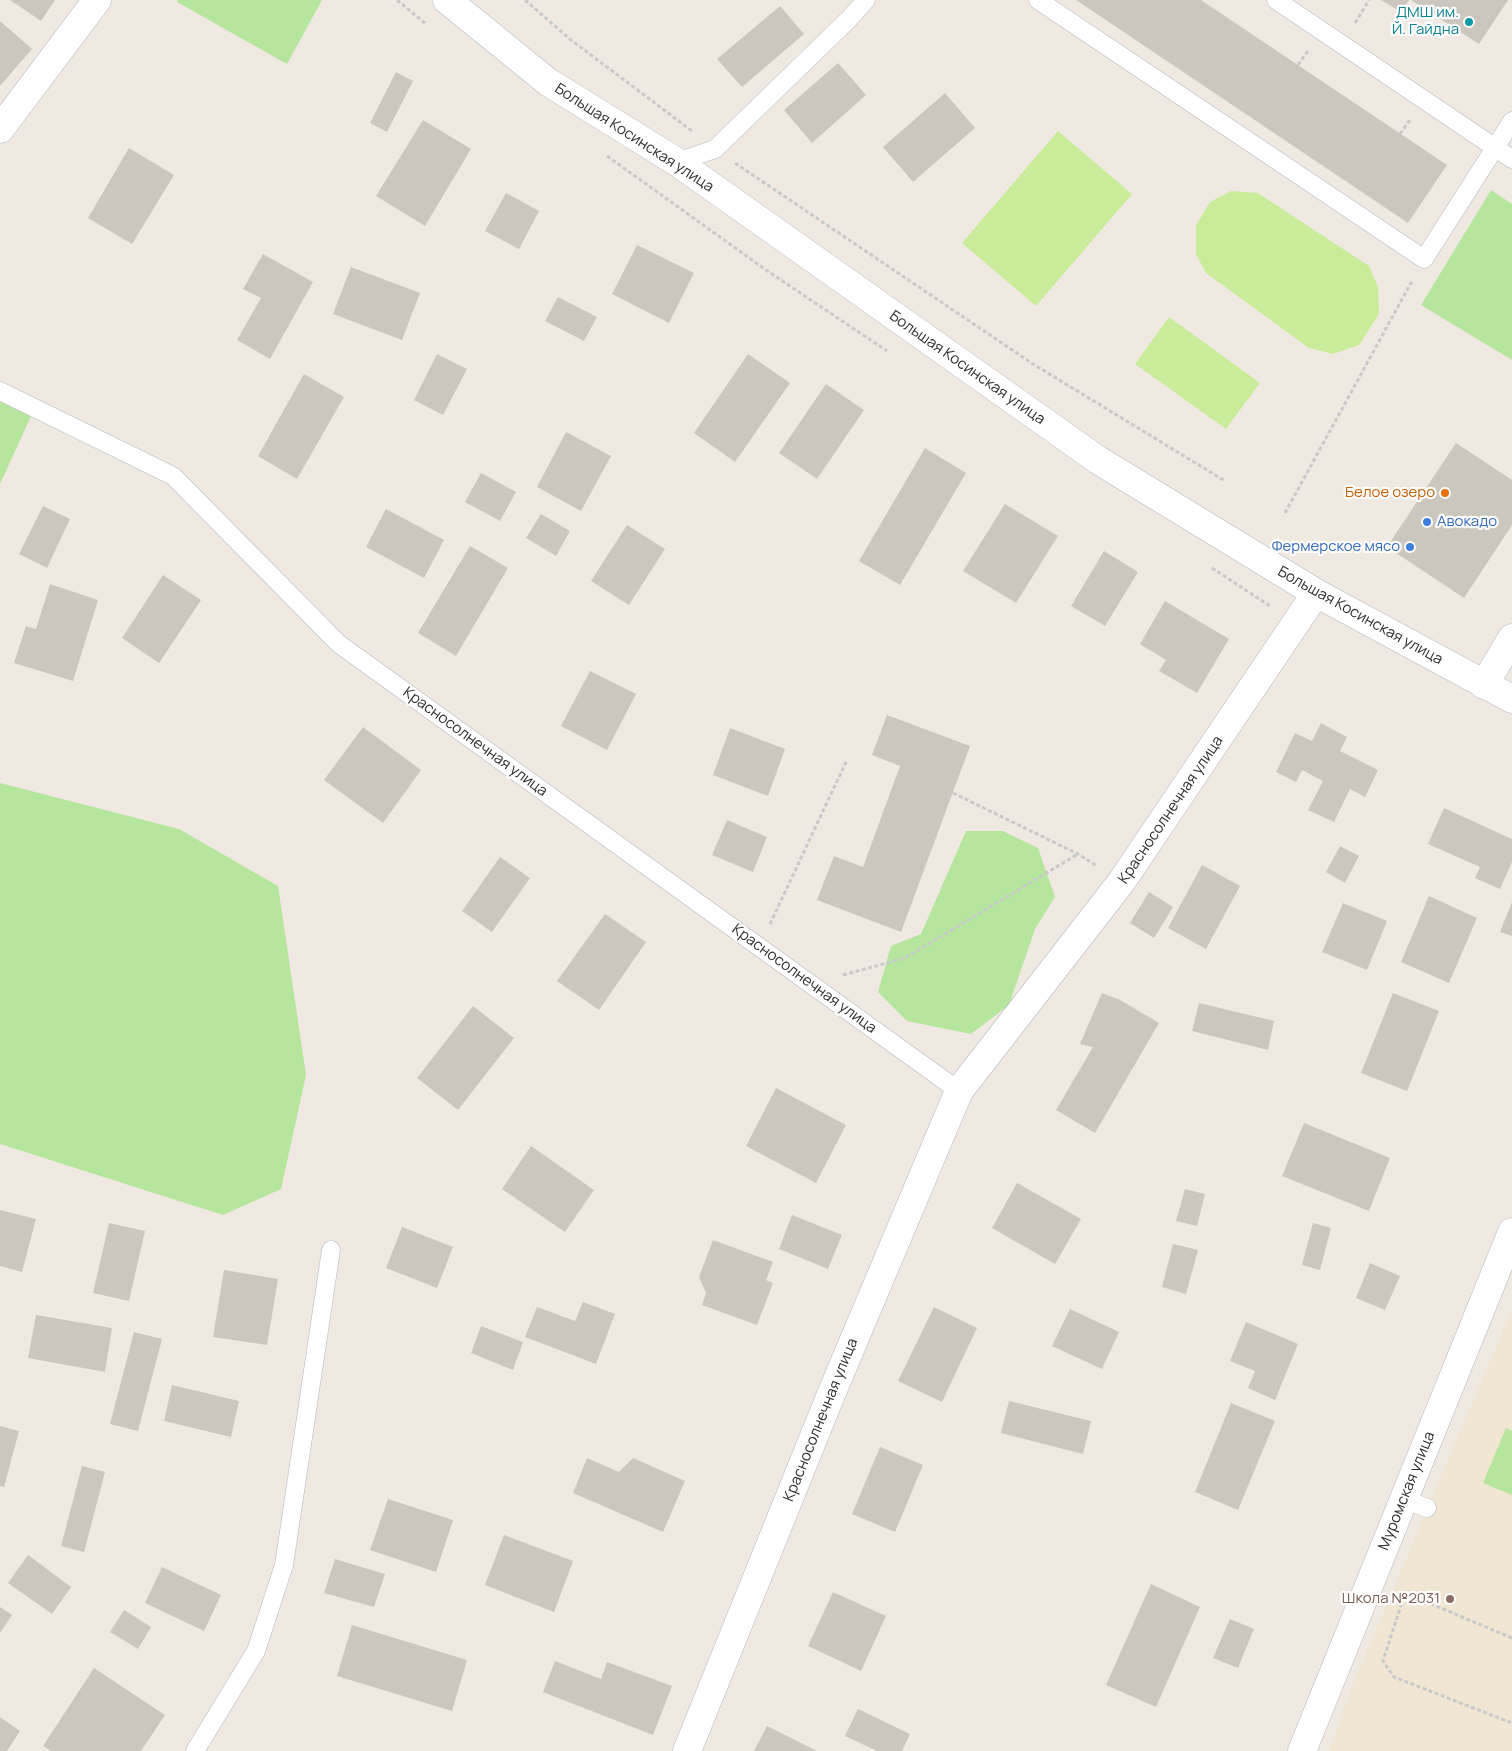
<!DOCTYPE html>
<html>
<head>
<meta charset="utf-8">
<style>
	body { margin:0 }
	canvas { display:block; background:#efe9e1 }
</style>
</head>
<body>
<canvas width="1512" height="1751"></canvas>
<script>
const c = document.querySelector('canvas').getContext('2d');
c.lineJoin = 'round';
function paint(path, color) { c.fillStyle = color; c.fill(path, 'evenodd'); }
const poly = rows => new Path2D(rows.map(r => 'M' + r).join(''));
function trace(path, color, width, dash) { c.strokeStyle = color; c.lineWidth = width; c.lineCap = dash ? 'butt' : 'round'; c.setLineDash(dash || []); c.stroke(path); }
function label(font, color, halo, rows, align = 'center') {
  c.font = font + ' Manrope,sans-serif'; c.lineWidth = 4.5; c.setLineDash([]); c.textBaseline = 'middle'; c.strokeStyle = halo; c.fillStyle = color; for (const [text, x, y, turn = 0] of rows) {
    c.save(); c.translate(x, y); c.rotate((+turn || 0) * Math.PI / 180); c.textAlign = isNaN(turn) ? turn : align; if (halo) c.strokeText(text, 0, 0); c.fillText(text, 0, 0); c.restore();
  }
}
const education = poly([
	[1512,1309,1512,1751,1329,1751,1354,1681]
]);
const green = poly([
	[178,0,322,0,287,64,177,2],
	[1491,190,1512,204,1512,360,1421,305],
	[0,401,31,416,0,484],
	[0,783,179,829,278,886,306,1075,281,1189,223,1215,0,1144],
	[966,831,1003,831,1038,848,1055,897,1035,929,1009,1005,971,1034,907,1021,878,992,891,946,921,934],
	[1506,1428,1512,1431,1512,1495,1483,1483]
]);
const pitch = poly([
	[1058,131,1132,194,1036,306,962,243],
	[1231,191,1258,193,1369,266,1378,287,1379,314,1359,345,1333,354,1309,348,1206,273,1196,254,1196,225,1210,202],
	[1169,317,1260,383,1226,429,1135,364]
]);
const building = poly([
	[10,0,55,0,41,21],
	[1076,0,1201,0,1447,165,1408,223],
	[1381,0,1409,0,1401,12],
	[1411,0,1508,0,1479,44],
	[780,6,804,34,742,87,717,59],
	[0,21,32,49,0,86],
	[838,63,866,95,812,143,784,110],
	[396,72,413,81,387,132,370,123],
	[945,93,975,128,913,182,883,147],
	[423,120,471,149,425,226,376,196],
	[129,148,174,175,132,244,88,218],
	[506,193,539,211,519,249,485,231],
	[637,245,694,273,669,323,612,294],
	[263,254,313,282,270,359,237,340,261,298,243,289],
	[351,267,420,293,402,340,333,314],
	[558,297,597,317,584,341,545,321],
	[437,354,467,369,443,415,414,400],
	[748,354,790,383,735,462,694,433],
	[304,374,344,397,297,479,258,456],
	[826,384,864,410,817,479,779,453],
	[566,432,611,456,581,511,537,487],
	[1456,443,1512,480,1512,525,1464,598,1387,547],
	[925,448,966,473,900,585,859,561],
	[481,473,516,492,500,521,465,502],
	[1005,504,1058,536,1016,603,963,571],
	[43,506,70,519,47,568,19,554],
	[386,509,444,540,424,578,366,547],
	[541,514,570,531,556,556,526,538],
	[627,525,665,549,629,605,591,581],
	[470,546,508,568,456,656,418,633],
	[1104,551,1138,572,1105,626,1071,606],
	[163,575,201,600,159,663,122,638],
	[50,584,98,600,73,681,14,663,26,626,36,629],
	[1165,601,1229,639,1197,693,1159,671,1166,660,1140,644],
	[590,671,636,694,607,750,561,726],
	[887,715,970,746,901,932,817,900,834,856,863,867,900,766,872,755],
	[1321,723,1347,737,1340,751,1378,770,1365,797,1350,789,1334,822,1308,810,1323,781,1302,770,1296,782,1276,772,1295,733,1312,741],
	[363,727,421,770,383,823,324,780],
	[730,728,785,749,768,796,713,775],
	[1444,808,1512,839,1512,862,1500,889,1475,878,1480,867,1428,844],
	[727,820,767,837,753,872,712,855],
	[1340,846,1359,856,1345,883,1326,872],
	[500,857,530,878,492,932,462,911],
	[1202,865,1240,886,1206,949,1168,928],
	[1149,892,1173,907,1154,938,1130,923],
	[1429,896,1477,918,1449,983,1401,962],
	[1512,902,1512,936,1500,932],
	[1343,903,1387,921,1367,970,1322,952],
	[605,914,646,942,599,1010,557,981],
	[1102,993,1120,1000,1159,1023,1095,1133,1056,1110,1093,1047,1080,1044],
	[1393,993,1439,1011,1407,1091,1361,1073],
	[1199,1003,1274,1021,1268,1050,1192,1031],
	[473,1006,514,1038,458,1110,417,1078],
	[776,1088,846,1125,816,1183,746,1146],
	[1304,1123,1390,1158,1369,1211,1282,1176],
	[531,1146,594,1190,565,1232,502,1189],
	[1017,1183,1081,1219,1055,1264,992,1228],
	[1185,1189,1205,1194,1197,1226,1176,1221],
	[0,1210,36,1219,22,1272,0,1266],
	[792,1215,842,1235,828,1269,779,1249],
	[109,1223,145,1231,129,1301,93,1293],
	[1313,1223,1331,1228,1320,1270,1302,1265],
	[402,1227,453,1247,437,1288,386,1268],
	[713,1240,773,1262,766,1280,773,1283,757,1325,702,1305,706,1293,699,1277],
	[1173,1244,1198,1250,1186,1294,1162,1287],
	[1370,1263,1400,1276,1385,1310,1356,1298],
	[224,1270,278,1279,267,1345,213,1337],
	[583,1302,615,1314,596,1364,525,1337,537,1307,575,1321],
	[934,1307,977,1328,942,1402,898,1381],
	[1070,1309,1119,1332,1102,1369,1052,1346],
	[36,1315,112,1328,105,1372,28,1358],
	[1246,1322,1298,1344,1275,1400,1248,1388,1255,1371,1230,1361],
	[481,1326,523,1342,513,1370,471,1353],
	[134,1332,162,1339,138,1431,110,1424],
	[172,1385,239,1401,231,1437,164,1421],
	[1009,1401,1091,1421,1083,1454,1001,1433],
	[1231,1403,1275,1421,1238,1510,1195,1492],
	[0,1426,19,1431,4,1487,0,1486],
	[880,1447,923,1465,895,1532,852,1514],
	[587,1458,619,1472,633,1458,685,1481,663,1532,573,1493],
	[82,1466,105,1472,84,1552,61,1546],
	[388,1499,453,1520,436,1572,370,1550],
	[504,1535,573,1561,554,1612,485,1585],
	[28,1555,71,1587,52,1614,8,1583],
	[335,1559,385,1574,374,1607,324,1593],
	[162,1567,221,1595,204,1631,145,1603],
	[1151,1584,1200,1607,1156,1707,1106,1685],
	[833,1592,886,1616,861,1671,808,1646],
	[0,1607,12,1615,0,1633],
	[124,1610,151,1627,138,1649,110,1632],
	[1230,1619,1254,1629,1238,1668,1213,1658],
	[352,1625,467,1660,452,1711,337,1676],
	[555,1661,601,1679,607,1662,672,1686,653,1735,543,1692],
	[94,1668,165,1715,141,1751,51,1751,43,1746],
	[858,1709,910,1734,902,1751,877,1751,845,1736],
	[0,1717,20,1731,7,1751,0,1751],
	[767,1726,817,1751,754,1751]
]);
const path = poly([
	[397,0,426,24],
	[525,0,571,40,692,131],
	[1355,23,1369,0],
	[1298,65,1308,51],
	[1400,134,1410,120],
	[607,156,766,270,887,351],
	[735,163,1033,364,1225,481],
	[1285,513,1412,281],
	[1212,568,1270,606],
	[953,793,1078,854,1097,866],
	[770,924,847,760],
	[843,975,905,958,1078,854],
	[1512,1638,1410,1595,1403,1599,1383,1661,1394,1677,1512,1723]
]);
const service = poly([
	[1038,0,1424,259,1512,121],
	[1276,0,1512,159],
	[677,162,715,149,849,19,866,0],
	[0,391,173,476,339,644,959,1091],
	[1404,1499,1427,1508],
	[195,1751,256,1651,284,1565,331,1250]
]);
const minor = poly([
	[0,129,97,0],
	[1484,685,1512,638],
	[687,1751,830,1397,959,1091,1122,881,1316,593],
	[1302,1751,1512,1232]
]);
const tertiary = poly([
	[447,0,548,82,677,162,1098,460,1316,593,1512,699]
]);
const markers = [
	[1469,22,5,"#0f9aa8"],
	[1445,493,5,"#e8710a"],
	[1427,522,5,"#3f7fe0"],
	[1410,547,5,"#3f7fe0"],
	[1450,1599,5,"#8d6e63"]
];
const cultureNames = [
	["ДМШ им.",1459,13],
	["Й. Гайдна",1459,30]
];
const streetNames = [
	["Большая Косинская улица",634,138,33],
	["Большая Косинская улица",967,368,35],
	["Большая Косинская улица",1360,616,29],
	["Красносолнечная улица",475,742,36],
	["Красносолнечная улица",1171,810,-56],
	["Красносолнечная улица",804,979,36],
	["Красносолнечная улица",821,1420,-68],
	["Муромская улица",1407,1491,-68]
];
const foodNames = [
	["Белое озеро",1435,493]
];
const shopNames = [
	["Авокадо",1437,522],
	["Фермерское мясо",1400,547,"right"]
];
const educationNames = [
	["Школа №2031",1440,1599]
];
paint(education, '#f0e6d1');
paint(green, '#b6e59e');
paint(pitch, '#c9ec9a');
paint(building, '#cbc7bf');
trace(service, '#b4b7c1', 19);
trace(minor, '#b4b7c1', 29);
trace(tertiary, '#b4b7c1', 29);
trace(path, '#c9c9c9', 3, [4, 2.5]);
trace(service, '#fff', 18);
trace(minor, '#fff', 28);
trace(tertiary, '#fff', 28);
for (const [x, y, r, color] of markers) { const dot = new Path2D(); dot.arc(x, y, r, 0, 2 * Math.PI); c.fillStyle = color; c.fill(dot); trace(dot, '#fff', 2); }
label('15px', '#0d838f', '#fff', cultureNames, 'right');
label('15px', '#2e2e2e', '#fff', streetNames);
label('15px', '#c56008', '#fff', foodNames, 'right');
label('15px', '#366cbe', '#fff', shopNames, 'left');
label('15px', '#785e54', '#fff', educationNames, 'right');
</script>
</body>
</html>
